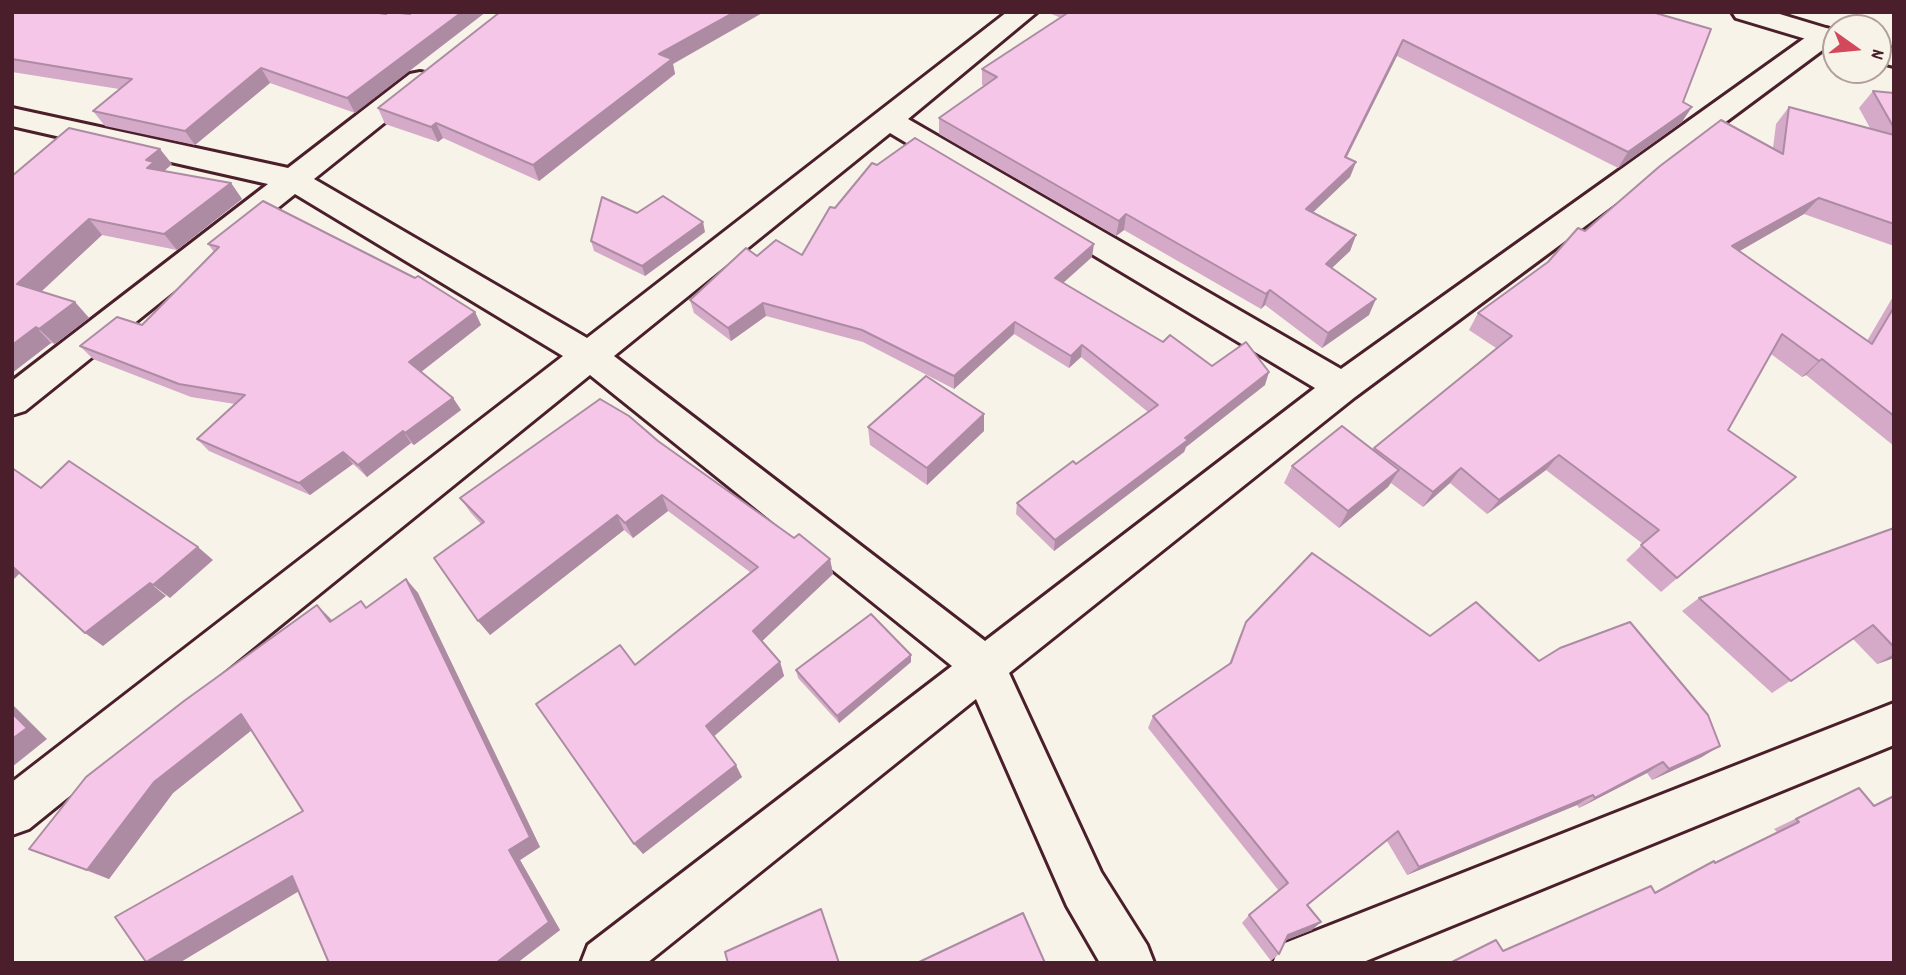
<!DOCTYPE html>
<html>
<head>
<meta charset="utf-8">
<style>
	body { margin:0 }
	#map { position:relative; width:1906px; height:975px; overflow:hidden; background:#f7f3e8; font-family:Dekko,sans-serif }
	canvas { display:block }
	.frame { position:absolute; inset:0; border:14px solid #4a1f2b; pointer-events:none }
	.north { position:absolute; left:1822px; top:14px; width:70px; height:70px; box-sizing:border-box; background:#f7f3e8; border:2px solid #b29e9c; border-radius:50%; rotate:105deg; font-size:19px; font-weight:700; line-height:28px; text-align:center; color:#4a1f2b }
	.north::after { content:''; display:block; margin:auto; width:24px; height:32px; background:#d1495b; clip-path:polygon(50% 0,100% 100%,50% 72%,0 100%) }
</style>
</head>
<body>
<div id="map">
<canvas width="1906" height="975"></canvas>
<div class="frame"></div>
<div class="north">N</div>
</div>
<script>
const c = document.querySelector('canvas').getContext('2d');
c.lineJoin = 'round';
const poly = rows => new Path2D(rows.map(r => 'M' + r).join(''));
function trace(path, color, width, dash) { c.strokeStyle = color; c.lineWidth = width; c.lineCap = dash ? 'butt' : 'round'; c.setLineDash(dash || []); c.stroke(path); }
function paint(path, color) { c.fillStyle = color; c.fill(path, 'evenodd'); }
const minor = poly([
	[1007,12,1037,12,908,119,1341,369,1816,30,1825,28,1834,30,1836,40,1355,397,1009,673,1101,872,1147,945,1154,963,1100,963,1067,906,976,699,647,963,581,963,588,945,952,666,590,375,29,829,12,835,12,782,563,356,295,194,25,411,12,415,12,381,268,184,12,126,12,108,288,168,410,74,420,72,430,74,434,80,430,86,314,179,587,338,1007,12],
	[890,133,1315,388,985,641,614,356,890,133],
	[1894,703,1894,745,1361,963,1273,963,1280,945,1894,703]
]);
const major = poly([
	[1732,12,1773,12,1836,31,1836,48,1736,18,1732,12],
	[1878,45,1894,49,1894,66,1878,62,1878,45]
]);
const wall = poly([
	[12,12,371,12,355,113,270,83,195,145,105,126,93,111,119,89,12,72],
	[1047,12,1652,12,1683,102,1682,122,1618,168,1397,56,1347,157,1356,162,1350,177,1313,212,1356,235,1350,251,1332,268,1369,315,1322,348,1265,305,1261,309,1124,230,1116,236,939,134,939,118,984,86,982,85,982,69,1061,18],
	[673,64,675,74,539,181,443,138,438,142,385,124,378,108],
	[1873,91,1894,93,1894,246,1804,214,1739,251,1867,341,1894,295,1894,446,1806,375,1802,377,1771,354,1728,430,1796,477,1661,592,1626,560,1643,544,1546,470,1487,514,1450,483,1423,507,1391,483,1388,487,1339,528,1284,483,1292,466,1373,450,1374,448,1496,348,1469,330,1478,313,1548,262,1585,231,1773,148,1776,124,1789,107,1870,128,1859,108],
	[172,164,164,171,231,183,242,199,177,250,102,235,41,292,75,302,89,318,55,344,51,343,12,373,12,176],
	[263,201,475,312,481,325,421,372,453,398,461,410,414,445,411,443,367,477,353,464,310,495,209,451,197,439,235,404,191,397,93,359,80,346,142,325,214,252,208,244],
	[705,232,645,276,594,251,591,241],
	[802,255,1092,257,1063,283,1163,342,1212,366,1265,385,1186,447,1184,452,1054,551,1016,514,1017,503,1076,464,1148,412,1081,357,1069,368,1014,334,954,389,863,342,766,316,731,341,694,313,690,300,757,256],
	[984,414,984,431,927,485,870,445,868,427],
	[658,441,794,538,830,559,833,574,762,641,780,662,784,676,714,736,742,777,643,854,635,665,750,572,668,511,633,538,624,530,490,635,481,524,471,513,460,498],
	[1894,528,1894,658,1877,664,1853,639,1772,693,1682,611,1699,598],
	[406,579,418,593,540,847,520,860,560,930,517,963,329,963,299,891,179,963,303,811,252,730,173,793,109,879,29,849,332,620,367,608],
	[1246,622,1430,636,1539,661,1702,757,1652,780,1647,773,1579,808,1577,805,1407,875,1387,841,1307,906,1312,930,1286,940,1279,954,1271,961,1242,923,1249,915,1279,891,1148,728,1153,716,1229,664,1240,635],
	[911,662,839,723,798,678,796,670],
	[1859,788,1874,805,1894,795,1894,963,1503,951,1655,892,1694,871,1714,861,1715,863,1777,832,1774,829]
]);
const shadedWall = poly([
	[462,12,486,12,355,113,347,98],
	[735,12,764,12,673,64,675,74,539,181,533,165,659,54],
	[1403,40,1397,56,1339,172,1345,157],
	[261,68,270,83,195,145,185,131],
	[1692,107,1682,122,1618,168,1628,152],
	[436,123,443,138,438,142,431,127],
	[160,149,172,164,162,173,147,168,146,160],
	[1356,162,1350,177,1301,224,1306,209],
	[231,183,242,199,177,250,164,234],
	[1819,198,1804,214,1719,263,1732,246],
	[1126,214,1124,230,1116,236,1119,221],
	[89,219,102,235,32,300,17,284],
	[703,222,705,232,645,276,642,266],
	[1356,235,1350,251,1320,279,1326,264],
	[1094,244,1092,257,1054,291,1055,278],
	[1270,290,1265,305,1261,309,1266,294],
	[1376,299,1369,315,1322,348,1328,333],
	[75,302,89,318,55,344,39,329],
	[763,303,766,316,731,341,728,328],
	[475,312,481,325,417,375,409,362],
	[1015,322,1014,334,954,389,954,376],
	[36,327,51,343,12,373,12,345],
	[1082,345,1081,357,1069,368,1071,356],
	[1822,359,1806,375,1802,377,1819,361],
	[1269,372,1265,385,1186,447,1184,452,1054,551,1055,540],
	[453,398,461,410,414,445,405,433],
	[984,414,984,431,927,485,927,468],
	[403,431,411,443,367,477,358,465],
	[343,452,353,464,310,495,299,483],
	[1559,455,1546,470,1487,514,1499,500],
	[1461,468,1450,483,1423,507,1433,492],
	[1399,470,1388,487,1339,528,1348,511],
	[662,495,668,511,633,538,625,523],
	[617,515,624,530,490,635,478,621],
	[198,547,213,560,170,598,153,585],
	[830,559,833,574,758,645,753,631],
	[12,564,22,571,12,581],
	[406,579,418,593,540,847,520,860,560,930,517,963,496,963,509,850],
	[150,583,166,596,103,646,85,633],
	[317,605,331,619,344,635,330,622],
	[1894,654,1894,658,1877,664],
	[911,655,911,662,839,723,837,716],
	[780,662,784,676,712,738,706,726],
	[12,704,47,739,12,767],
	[241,714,258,725,173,793,109,879,87,870,154,782],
	[1720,746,1702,757,1652,780,1669,769],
	[1663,762,1647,773,1579,808,1595,798],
	[736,765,742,777,643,854,634,844],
	[1593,795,1577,805,1407,875,1419,867],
	[292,876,309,885,179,963,146,962],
	[1321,922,1312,930,1279,943,1288,935]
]);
const building = poly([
	[12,12,371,12,386,14,389,12,410,14,412,12,462,12,347,98,261,68,185,131,93,111,132,79,12,59,12,12],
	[500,12,735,12,659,54,672,59,533,165,436,123,431,127,378,108,500,12],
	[1069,12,1652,12,1711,29,1683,102,1692,107,1628,152,1403,40,1345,157,1356,162,1306,209,1356,235,1326,264,1376,299,1328,333,1270,290,1266,294,1126,214,1119,221,939,118,997,77,982,69,1069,12],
	[1873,91,1894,93,1894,128,1873,91],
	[1789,107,1894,135,1894,224,1819,198,1732,246,1872,344,1894,307,1894,416,1822,359,1819,361,1782,334,1728,430,1796,477,1677,578,1641,545,1659,530,1559,455,1499,500,1461,468,1433,492,1374,448,1512,336,1478,313,1548,262,1578,228,1585,231,1660,166,1721,120,1783,154,1789,107],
	[69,128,160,149,146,160,154,162,147,168,231,183,164,234,89,219,17,284,75,302,39,329,36,327,12,345,12,176,69,128],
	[915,138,1094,244,1055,278,1163,342,1170,335,1212,366,1246,342,1269,372,1185,438,1188,440,1055,540,1017,503,1073,461,1076,464,1158,405,1082,345,1071,356,1015,322,954,376,862,330,763,303,728,328,690,300,746,248,757,256,776,240,802,255,830,207,835,208,872,163,877,165,915,138],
	[663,196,703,222,642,266,591,241,602,197,637,213,663,196],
	[263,201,415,278,418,276,475,312,409,362,453,398,405,433,403,431,358,465,343,452,299,483,197,439,245,395,179,384,80,346,117,317,142,325,219,247,208,244,263,201],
	[926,376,984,414,927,468,868,427,926,376],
	[600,399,629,416,658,441,794,538,799,534,830,559,753,631,780,662,706,726,736,765,634,844,536,704,620,645,635,665,758,567,662,495,625,523,617,515,478,621,434,558,484,522,460,498,600,399],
	[1342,426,1399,470,1348,511,1292,466,1342,426],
	[69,461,198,547,153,585,150,583,85,633,12,566,12,468,41,488,69,461],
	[1894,528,1894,647,1873,625,1791,681,1699,598,1894,528],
	[1312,553,1430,636,1476,602,1539,661,1560,648,1630,622,1708,715,1720,746,1669,769,1663,762,1595,798,1593,795,1419,867,1398,831,1307,905,1321,922,1288,935,1279,954,1249,915,1288,883,1153,716,1231,663,1246,622,1312,553],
	[406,579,530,837,509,850,549,922,496,963,329,963,292,876,146,962,115,917,303,811,241,714,154,782,87,870,29,849,86,777,184,701,317,605,330,622,361,601,366,608,406,579],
	[871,614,911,655,837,716,796,670,871,614],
	[12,713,27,728,12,739,12,713],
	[1859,788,1874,806,1894,796,1894,963,1450,963,1496,940,1503,951,1651,886,1655,893,1714,861,1715,863,1799,822,1796,819,1859,788],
	[821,909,839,963,728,963,725,952,821,909],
	[1023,913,1045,963,917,963,1023,913]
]);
trace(minor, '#4a1f2b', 6);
trace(major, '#4a1f2b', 6);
paint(minor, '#f7f3e8');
paint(major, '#f7f3e8');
paint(wall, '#d4aac8');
paint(shadedWall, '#ac8ba3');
paint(building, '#f6c6e9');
trace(building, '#ac8ba3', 2);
</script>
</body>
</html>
